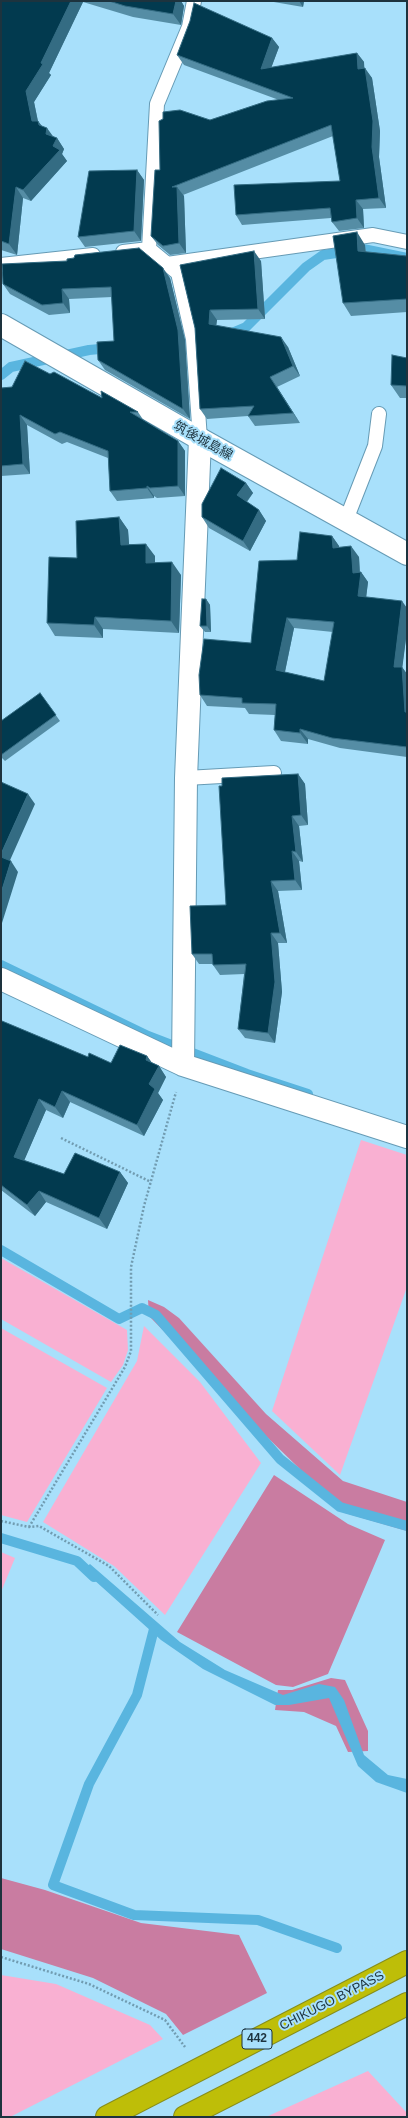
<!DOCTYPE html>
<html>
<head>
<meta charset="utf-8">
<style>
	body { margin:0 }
	#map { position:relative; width:408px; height:2118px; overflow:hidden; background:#a8e0fb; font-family:Arial,sans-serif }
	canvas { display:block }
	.frame { position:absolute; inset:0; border:2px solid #1d333e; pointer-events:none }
</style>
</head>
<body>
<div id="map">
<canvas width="408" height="2118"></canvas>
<div class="frame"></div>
</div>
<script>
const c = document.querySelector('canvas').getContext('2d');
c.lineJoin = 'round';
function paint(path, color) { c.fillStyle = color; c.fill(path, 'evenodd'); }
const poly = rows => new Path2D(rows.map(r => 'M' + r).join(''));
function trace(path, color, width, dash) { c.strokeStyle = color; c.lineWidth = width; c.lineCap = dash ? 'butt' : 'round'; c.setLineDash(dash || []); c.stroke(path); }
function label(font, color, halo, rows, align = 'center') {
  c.font = font + ' Arial,"Noto Sans JP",sans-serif'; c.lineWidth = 4; c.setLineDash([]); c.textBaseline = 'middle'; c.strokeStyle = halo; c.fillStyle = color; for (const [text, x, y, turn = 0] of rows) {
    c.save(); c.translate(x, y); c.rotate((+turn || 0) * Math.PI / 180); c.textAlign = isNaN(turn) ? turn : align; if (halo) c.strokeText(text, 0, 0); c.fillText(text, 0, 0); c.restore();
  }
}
const green = poly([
	[361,1140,407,1155,407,1287,340,1475,272,1411],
	[1,1258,127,1330,128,1350,123,1365,111,1382,1,1319],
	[144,1326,200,1382,261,1463,165,1615,114,1566,43,1522,137,1361],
	[1,1328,107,1388,27,1522,1,1515],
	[1,1552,15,1558,1,1592],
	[1,1975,56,1984,150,2025,163,2039,10,2117,1,2117],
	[368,2071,407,2113,406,2117,266,2117]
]);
const forest = poly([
	[148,1300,164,1307,179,1318,266,1414,343,1481,407,1502,407,1531,345,1513,266,1436,149,1316],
	[274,1475,348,1524,385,1540,328,1674,293,1687,276,1685,177,1632],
	[331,1678,345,1680,368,1731,368,1751,348,1752,336,1726,304,1712,275,1710,278,1690,292,1690],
	[1,1878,45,1890,141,1923,239,1935,267,1993,183,2035,166,2014,93,1978,1,1949]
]);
const water = poly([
	[90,1564,180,1642,225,1670,283,1695,319,1684,335,1687,344,1700,364,1755,388,1775,407,1779,407,1793,376,1782,358,1766,329,1698,289,1705,275,1705,203,1669,161,1640,83,1570]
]);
const stream = poly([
	[227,335,246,327,306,267,323,255,363,249,407,258],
	[1,375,11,367,89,350,110,348],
	[1,965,148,1036,247,1074,308,1094],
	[1,1250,119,1319,142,1308,156,1315,280,1459,340,1507,407,1526],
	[1,1538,77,1561,94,1577],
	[154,1629,137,1695,89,1784,53,1885,134,1915,258,1920,337,1948]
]);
const path = poly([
	[61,1138,151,1182],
	[1,1521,29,1527,39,1526,109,1566,158,1615],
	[29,1527,125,1367,131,1351,131,1267,144,1206,176,1092],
	[1,1957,89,1984,165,2020,185,2047]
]);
const lane = poly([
	[149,249,157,104,189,27,194,1],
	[123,252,149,249,178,273,193,339,200,439],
	[167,264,373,235,407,242],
	[1,265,93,255],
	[346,520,375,446,379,414],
	[186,778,274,773]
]);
const street = poly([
	[1,979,183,1065,407,1137],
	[183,1065,186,778,200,439]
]);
const secondary = poly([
	[1,325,200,439,407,554]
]);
const highway = poly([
	[107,2117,407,1962],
	[185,2117,407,2004]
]);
const wall = poly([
	[1,1,181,1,184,6,181,25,133,17,83,2,49,73,51,75,34,102,38,121,42,126,53,137,57,138,64,149,62,154,67,161,31,201,23,198,17,255,1,250],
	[268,1,304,1,303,7],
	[272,38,279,47,271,68,357,53,364,62,364,68,372,78,380,131,379,157,386,208,363,209,364,228,339,231,332,222,331,218,242,225,236,215,340,181,333,136,183,195,184,196,186,253,170,255,158,245,151,236,160,170,210,120,279,100,184,65,177,55],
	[137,170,144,180,141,241,85,247,78,237],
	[365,245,366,252,407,256,407,312,351,316,343,303],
	[261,261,265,319,217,320,216,326,288,347,300,376,277,387,300,423,255,426,248,416,207,419,200,409,195,328,180,265],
	[170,278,185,340,190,419,105,370,98,360,114,341,112,297,69,299,70,313,49,315,10,294,3,284],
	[407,358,407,398,400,398,391,385],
	[50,374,102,398,138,412,144,421,178,441,185,451,185,496,157,498,154,496,154,498,117,501,110,491,108,458,67,442,62,444,27,425,30,474,1,476,1,388,12,387],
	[246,483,253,493,247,502,259,510,266,521,250,551,209,528,202,517],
	[119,517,128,530,129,544,155,556,155,563,181,575,179,633,103,629,103,638,55,636,47,623,77,558],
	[332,536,339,546,339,547,359,557,360,572,361,572,368,582,366,597,407,608,407,631,402,667,407,674,407,757,340,748,308,739,308,744,281,741,274,730,275,715,249,714,245,708,207,706,200,695,251,643,297,560],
	[294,628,333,632,324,681,285,672],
	[206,599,210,605,211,632,205,632,200,626],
	[40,693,60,721,5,761,1,757,1,721],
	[298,774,305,784,308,825,299,826,303,862,299,861,302,890,278,891,287,943,278,943,282,992,275,1043,245,1038,238,1029,244,974,220,975,213,965,213,964,199,964,192,954,226,905,222,786],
	[1,1020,2,1021,88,1057,111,1063,147,1056,152,1063,159,1066,166,1077,158,1093,163,1100,144,1136,70,1102,63,1118,46,1110,24,1160,64,1174,120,1172,128,1183,107,1229,46,1202,35,1216,1,1190]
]);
const shadedWall = poly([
	[71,1,82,1,83,2,49,73,51,75,34,102,40,132,32,121,26,91,41,63],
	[176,1,181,1,184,6,181,25,173,14],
	[299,1,304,1,303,7],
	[272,38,279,47,267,79,261,69],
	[357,53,364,62,365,78,358,69],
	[365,68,372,78,380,131,379,157,386,208,379,198,372,147],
	[38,121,46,132,47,128,55,139,57,138,64,149,62,154,67,161,31,201,23,190,53,146,39,125],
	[137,170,144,180,141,241,134,231],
	[16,187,23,198,17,255,9,244],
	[177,187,184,196,186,253,179,243],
	[356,200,363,209,364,228,357,218],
	[357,232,365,245,366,264,358,251],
	[254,251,261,261,265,319,258,309],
	[163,268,170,278,185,340,190,419,183,409],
	[62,289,69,299,70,313,63,303],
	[210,310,217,320,215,334,209,324],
	[281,337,288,347,300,376,293,366],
	[270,377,277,387,300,423,293,413],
	[20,415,27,425,30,474,23,464],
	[178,441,185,451,185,496,178,486],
	[246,483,253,493,244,505,237,495],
	[147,486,154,496,154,498,147,488],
	[259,510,266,521,250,551,243,541],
	[119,517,128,530,130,557,121,545],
	[332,536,339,546,340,558,333,548],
	[146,544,155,556,155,575,146,563],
	[351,546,359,557,360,579,361,572,368,582,365,607,358,596,353,573],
	[172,562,181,575,179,633,171,621],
	[206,599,210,605,211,632,207,626],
	[402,601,407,608,407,631,401,678,394,667],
	[95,617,103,629,103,638,94,625],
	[287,618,294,628,283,681,276,670],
	[402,667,407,674,407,715,405,712],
	[300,729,308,739,308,744,300,733],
	[298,774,305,784,308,825,301,815],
	[28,794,35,804,7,867,1,858,1,854],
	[292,816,299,826,303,862,296,852],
	[292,851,299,861,302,890,295,880],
	[11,861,18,872,2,923,1,921,1,893],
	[271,881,278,891,287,943,280,933],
	[271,933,278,943,282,992,275,1043,268,1033],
	[147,1056,155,1067,146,1060],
	[159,1066,166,1077,158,1093,163,1100,144,1136,137,1125,149,1084],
	[62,1091,70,1102,63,1118,55,1107],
	[39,1099,46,1110,21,1168,14,1157],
	[120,1172,128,1183,107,1229,99,1218],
	[39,1191,46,1202,35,1216,27,1205]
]);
const building = poly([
	[1,1,71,1,41,63,43,64,26,91,32,121,38,121,39,125,47,128,46,134,57,138,53,146,60,150,23,190,16,187,9,244,1,241,1,1],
	[109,1,176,1,173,14,125,6,109,1],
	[194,3,272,38,261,69,357,53,358,69,365,68,373,121,372,147,379,198,356,200,357,218,332,222,330,208,236,215,234,185,340,181,331,125,172,187,177,187,179,243,163,246,151,236,155,170,160,170,159,121,163,119,163,112,180,110,210,120,267,101,293,98,177,55,190,21,194,3],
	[137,170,134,231,78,237,89,171,137,170],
	[357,232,358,251,407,256,407,299,343,303,333,236,357,232],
	[139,248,163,268,178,330,183,409,98,360,97,342,114,341,111,287,62,289,63,303,42,305,3,284,2,264,67,261,67,259,74,258,75,255,139,248],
	[254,251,258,309,210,310,209,324,281,337,293,366,270,377,293,413,248,416,254,406,200,409,195,328,180,265,254,251],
	[392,355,407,358,407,386,391,385,392,355],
	[25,361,50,374,54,372,102,398,101,391,138,412,130,412,178,441,178,486,150,488,147,486,147,488,110,491,108,451,60,432,55,434,20,415,23,464,1,466,1,388,12,387,25,361],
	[221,468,246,483,237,495,259,510,243,541,202,517,202,504,221,468],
	[119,517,121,545,146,544,146,563,172,562,171,621,95,617,94,625,47,623,49,557,77,558,76,521,119,517],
	[300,532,332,536,333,548,351,546,353,573,361,572,358,596,402,601,394,667,402,667,405,712,407,712,407,747,332,738,300,729,300,733,274,730,276,704,242,703,242,698,200,695,199,675,204,639,251,643,259,561,297,560,300,532],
	[287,618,334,622,324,681,276,670,287,618],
	[202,599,206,599,207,626,200,626,202,599],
	[40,693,56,715,1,755,1,721,40,693],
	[298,774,301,815,292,816,296,852,292,851,295,880,271,881,280,933,271,933,275,982,268,1033,238,1029,246,964,213,965,212,954,192,954,190,906,226,905,219,786,222,786,222,778,298,774],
	[1,782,28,794,1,854,1,782],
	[1,857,11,861,1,893,1,857],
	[1,1020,2,1021,88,1057,89,1053,111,1063,120,1045,147,1056,146,1060,159,1066,149,1084,155,1089,137,1125,62,1091,55,1107,39,1099,14,1157,64,1174,75,1153,120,1172,99,1218,39,1191,27,1205,1,1185,1,1020]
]);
const shields = [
	[257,2039,30]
];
const shieldNames = [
	["442",257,2039]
];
const streetNames = [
	["筑後城島線",203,441,29],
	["CHIKUGO BYPASS",332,2001,-27]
];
paint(green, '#f9b0d2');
paint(forest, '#c97ca1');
paint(water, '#59b5df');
trace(stream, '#59b5df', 10);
trace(lane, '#669bb5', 16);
trace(street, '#669bb5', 24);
trace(secondary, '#669bb5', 24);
trace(highway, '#868d1b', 24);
trace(path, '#719cb1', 2.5, [2, 2]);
trace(lane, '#fff', 14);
trace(street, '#fff', 22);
trace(secondary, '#fff', 22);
trace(highway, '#bebe08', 22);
paint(wall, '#558da5');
paint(shadedWall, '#346c83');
paint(building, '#023a4f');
trace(building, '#346c83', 1);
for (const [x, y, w] of shields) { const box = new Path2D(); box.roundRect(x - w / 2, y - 10, w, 20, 3); c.fillStyle = '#a8e0fb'; c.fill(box); trace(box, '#1d333e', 1); }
label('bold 12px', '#1d333e', null, shieldNames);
label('13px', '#1d333e', '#a8e0fb', streetNames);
</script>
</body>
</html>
